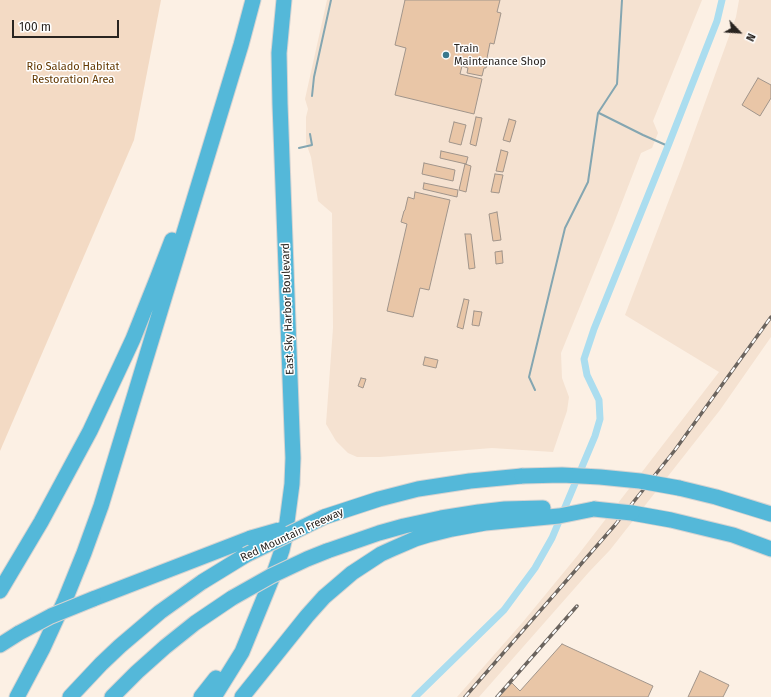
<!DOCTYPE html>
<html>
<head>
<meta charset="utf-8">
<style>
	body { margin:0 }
	#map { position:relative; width:771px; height:697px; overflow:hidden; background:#fcf0e4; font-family:"Fira Sans",sans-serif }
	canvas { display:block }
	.north { position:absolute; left:719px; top:12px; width:40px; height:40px; -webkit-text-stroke:3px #fff; paint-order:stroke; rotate:115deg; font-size:11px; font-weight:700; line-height:16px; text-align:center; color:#292420 }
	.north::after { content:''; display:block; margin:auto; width:14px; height:18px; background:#292420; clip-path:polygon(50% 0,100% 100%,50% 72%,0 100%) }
	.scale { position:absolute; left:12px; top:20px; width:107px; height:18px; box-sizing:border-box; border:2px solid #292420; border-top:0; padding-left:5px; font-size:12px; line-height:14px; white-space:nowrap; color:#292420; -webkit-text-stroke:3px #fff; paint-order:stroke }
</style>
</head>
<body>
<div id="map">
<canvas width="771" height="697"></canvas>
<div class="north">N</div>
<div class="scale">100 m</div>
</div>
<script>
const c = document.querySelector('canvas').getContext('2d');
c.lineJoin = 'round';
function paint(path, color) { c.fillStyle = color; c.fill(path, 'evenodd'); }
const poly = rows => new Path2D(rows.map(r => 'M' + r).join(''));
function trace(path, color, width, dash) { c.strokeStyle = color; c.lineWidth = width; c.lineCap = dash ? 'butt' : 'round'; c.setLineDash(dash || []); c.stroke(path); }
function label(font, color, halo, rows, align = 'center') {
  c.font = font + ' "Fira Sans",sans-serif'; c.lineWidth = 3; c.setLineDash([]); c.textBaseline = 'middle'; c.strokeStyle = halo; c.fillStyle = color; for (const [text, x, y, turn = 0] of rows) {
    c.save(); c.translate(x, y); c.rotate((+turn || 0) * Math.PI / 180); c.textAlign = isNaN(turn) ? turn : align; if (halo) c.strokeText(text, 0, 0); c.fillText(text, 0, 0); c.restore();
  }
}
const built = poly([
	[327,0,702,0,653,121,658,133,652,148,641,153,614,223,561,353,562,378,569,397,567,411,553,452,492,448,380,457,357,457,348,453,336,441,326,424,333,328,332,213,318,201,311,157,306,143,306,117,308,109,305,99],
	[739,0,771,0,771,337,720,410,610,550,589,572,479,697,457,697,522,623,578,555,719,372,625,315,682,166,736,17]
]);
const green = poly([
	[0,0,161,0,134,140,0,451]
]);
const stream = poly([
	[312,96,314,77,331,0],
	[599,113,643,135,668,146],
	[299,148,312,145,310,134],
	[535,390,529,377,565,228,588,182,598,113,617,84,622,0]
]);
const canal = poly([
	[415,697,504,610,535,568,552,538,595,436,600,419,599,400,587,375,584,359,594,329,668,146,717,21,722,0]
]);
const building = poly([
	[405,0,500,0,497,12,501,13,494,44,490,43,486,63,487,63,486,68,484,68,482,76,467,73,468,68,462,66,460,74,482,79,474,114,395,95,406,48,395,45,405,0],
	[758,78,771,85,771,98,760,116,742,105,758,78],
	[476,117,482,118,476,146,470,144,476,117],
	[509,119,516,121,510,142,503,140,509,119],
	[454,122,466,125,461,145,449,142,454,122],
	[501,150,508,152,503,172,496,171,501,150],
	[441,151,468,157,466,164,440,158,441,151],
	[424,163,455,170,453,181,422,174,424,163],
	[465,164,471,166,466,192,459,190,465,164],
	[495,174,503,175,499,193,491,192,495,174],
	[424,183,458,190,457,197,423,189,424,183],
	[415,192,450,200,429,290,420,288,413,317,387,311,407,224,401,222,404,211,405,210,408,197,414,199,415,192],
	[497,212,501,240,493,241,489,214,497,212],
	[465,234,471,234,475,268,469,269,465,234],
	[502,251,503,263,496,264,495,252,502,251],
	[464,299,469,300,463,329,457,327,464,299],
	[474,311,482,312,479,326,472,325,474,311],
	[425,357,438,360,436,368,423,365,425,357],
	[361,378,366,379,363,388,358,386,361,378],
	[562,644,653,686,648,697,499,697,512,683,520,691,562,644],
	[700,671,729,685,723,697,688,697,700,671]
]);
const highway = poly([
	[679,488,716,497,771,514],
	[632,513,671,520,708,529,733,535,771,549],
	[324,517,379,499,418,489,470,481,522,476],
	[327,551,379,533,404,526,441,518,479,512,505,509,543,508],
	[0,591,41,522,90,431,120,367,133,339,157,279,172,240],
	[93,599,251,538],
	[0,645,19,633],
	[17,697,43,648,65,600,84,553,101,506,241,45,253,0],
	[70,697,101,664,120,646,160,612,202,582,246,555],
	[112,697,137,672,165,647,195,623,232,598],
	[201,697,216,678],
	[214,697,242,652,273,576,282,550,285,537,292,484,293,458,292,432,280,104,279,53,284,0],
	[242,697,307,616,324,597,352,573,381,554,392,549,415,539,428,535,452,529,485,523,559,516,594,509]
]);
const rail = poly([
	[465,697,615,525,675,450,771,317],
	[497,697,577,606]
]);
const highwayBridge = poly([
	[522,476,562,475,600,477,640,481,679,488],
	[594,509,632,513],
	[251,538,279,530],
	[246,555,324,517],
	[232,598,271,576,307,559,327,551],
	[19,633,51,616,93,599]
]);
const markers = [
	[446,55,4,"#3a788d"]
];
const poiNames = [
	["Train",454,49],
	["Maintenance Shop",454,62]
];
const parkNames = [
	["Rio Salado Habitat",73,67],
	["Restoration Area",73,80]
];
const streetNames = [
	["East Sky Harbor Boulevard",288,309,-92],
	["Red Mountain Freeway",292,535,-25]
];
paint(built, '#f5e2d1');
paint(green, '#f3dac4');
trace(stream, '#84a6b1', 2);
trace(canal, '#abddef', 7);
paint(building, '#e9c6a7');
trace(building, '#a1958b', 1);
trace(highway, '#d4d3d2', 17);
trace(highway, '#54b8d9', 15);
trace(rail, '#6b645e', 3.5);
trace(rail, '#fff', 2, [6]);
trace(highwayBridge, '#d4d3d2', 17, []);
trace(highwayBridge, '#54b8d9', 15);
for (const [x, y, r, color] of markers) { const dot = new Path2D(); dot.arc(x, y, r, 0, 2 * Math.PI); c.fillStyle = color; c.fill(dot); trace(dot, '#fff', 1.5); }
label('11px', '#292420', '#fff', poiNames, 'left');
label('11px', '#633800', '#fff', parkNames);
label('11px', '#292420', '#fff', streetNames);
</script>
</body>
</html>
